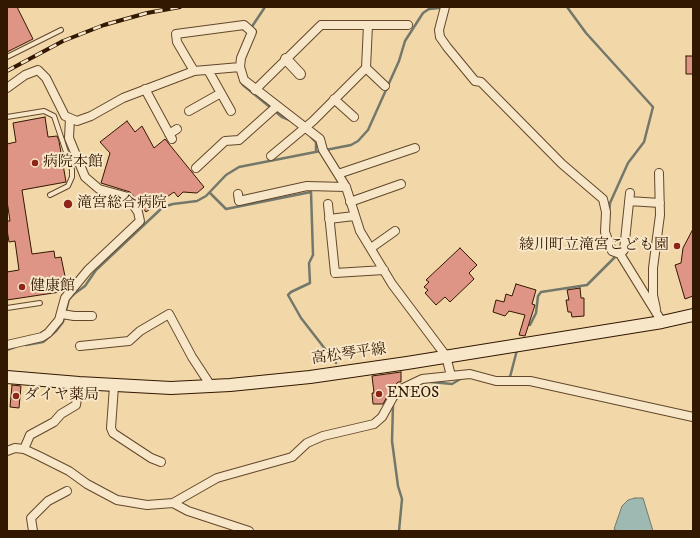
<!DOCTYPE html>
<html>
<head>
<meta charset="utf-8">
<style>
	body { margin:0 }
	#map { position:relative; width:700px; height:538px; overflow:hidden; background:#f2d8a9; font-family:"IM FELL DW Pica",serif }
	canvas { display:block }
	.frame { position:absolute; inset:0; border:8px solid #321701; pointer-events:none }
</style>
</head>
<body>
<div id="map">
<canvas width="700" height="538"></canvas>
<div class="frame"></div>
</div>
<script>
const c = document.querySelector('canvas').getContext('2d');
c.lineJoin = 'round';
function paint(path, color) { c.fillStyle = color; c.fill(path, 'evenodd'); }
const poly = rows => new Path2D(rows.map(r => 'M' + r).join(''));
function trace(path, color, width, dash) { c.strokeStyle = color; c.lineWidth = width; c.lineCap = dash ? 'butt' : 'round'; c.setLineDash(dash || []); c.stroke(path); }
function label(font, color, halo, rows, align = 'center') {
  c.font = font + ' "IM FELL DW Pica","Noto Serif JP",serif'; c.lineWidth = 4; c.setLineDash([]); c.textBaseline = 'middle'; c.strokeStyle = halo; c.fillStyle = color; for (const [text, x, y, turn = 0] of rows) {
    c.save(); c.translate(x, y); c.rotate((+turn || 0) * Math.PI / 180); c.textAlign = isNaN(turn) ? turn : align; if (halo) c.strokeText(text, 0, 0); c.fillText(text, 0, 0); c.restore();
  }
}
const water = poly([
	[635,498,643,498,653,531,618,531,614,529,622,506,628,500,635,498]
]);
const stream = poly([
	[567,7,586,33,653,107,644,142,628,163,610,203,609,212],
	[251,28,265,7],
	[241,82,243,85,282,117,292,121],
	[311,137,316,142,316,151],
	[210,193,226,209,311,192,313,255,309,263,310,283,291,292,288,295,301,318,336,363],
	[530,325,536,313,538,296,541,292,587,285,615,257],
	[26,345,43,342,56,331,63,322,69,299,74,294,85,286,96,270,163,207,173,204,197,201,206,196,226,175,239,167,351,145,358,141,368,130,399,61,405,41,423,13,429,9,449,7],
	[7,350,15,347],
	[508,377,510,377,517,350],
	[431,382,452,384,462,378],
	[393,405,392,441,398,486,402,499,399,531]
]);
const building = poly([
	[7,7,17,7,33,39,7,52,7,7],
	[686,56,693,56,693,74,686,74,686,56],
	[45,117,48,137,57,136,59,141,66,182,22,190,32,254,54,251,55,258,61,257,66,281,60,292,7,300,7,272,19,270,15,241,9,242,7,230,7,221,10,221,7,201,7,144,16,142,13,123,45,117],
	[127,121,135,132,142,126,154,148,165,139,204,187,197,193,183,192,178,197,174,192,146,212,130,192,101,183,110,153,100,142,127,121],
	[693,229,693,296,685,299,675,265,681,263,683,248,693,229],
	[460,248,477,265,469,273,474,279,450,302,445,297,436,305,425,293,428,290,424,287,429,282,426,280,460,248],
	[516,284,536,290,532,304,535,305,525,336,519,335,525,315,509,311,505,316,493,312,496,300,504,302,506,294,512,296,516,284],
	[580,288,581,298,584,298,584,316,572,317,571,312,568,312,566,300,569,300,567,290,580,288],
	[401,372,401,382,398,382,389,393,383,404,373,404,372,393,374,393,372,376,401,372],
	[12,385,21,386,19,408,10,407,12,385]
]);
const service = poly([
	[7,57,61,30],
	[7,117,44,111,54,116,72,170,72,177,68,186,50,195],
	[7,308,40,303]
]);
const minor = poly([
	[445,7,439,30,440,37,447,47,475,81,481,82,562,164,603,199,606,212,605,232,612,251,620,254,662,322],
	[366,68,385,86],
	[208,70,231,111],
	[194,71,177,42,176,34,244,25,252,32,241,58,240,67,244,80,320,139,323,150,346,187,360,231,392,284,446,356,451,376],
	[7,88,25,75,38,70,46,78,65,116,77,121,91,116,123,98,194,71,240,67],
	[145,89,172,139],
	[255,90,321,25,408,25],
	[334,99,354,117],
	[189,111,221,93],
	[169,134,177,129],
	[271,156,313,121,366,68,368,25],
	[196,168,225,141,239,140,277,106],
	[338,174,415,148],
	[238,194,239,201,307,186,346,187],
	[629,201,660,203],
	[350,202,401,184],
	[328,204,335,273,384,270],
	[329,219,354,216],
	[371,248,395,231],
	[620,254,624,250,630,193],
	[656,309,653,295,653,268,660,215,659,173],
	[62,314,74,316,92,316],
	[7,345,42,337,48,333,59,320,65,298,88,270,140,221,138,212,128,197,99,189,85,177,69,138,70,118],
	[80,346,129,341,140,331,169,314,192,357,211,386],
	[114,386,111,428,113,433,151,458,161,462],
	[24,449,30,435,54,422,61,414,76,405,79,383],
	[7,451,15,448,24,449,39,456,69,471,87,484,117,500,147,505,173,503,188,511,249,531],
	[173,503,217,478,292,457,307,443,323,436,374,424,382,417,393,397,401,389,422,379,470,374,496,381,530,381,693,417],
	[33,531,31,518,48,501,67,491]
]);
const tertiary = poly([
	[286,59,300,74]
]);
const secondary = poly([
	[7,377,79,383,171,388,230,385,310,377,407,363,662,322,693,315]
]);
const rail = poly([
	[7,71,63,41,104,25,147,13,180,7]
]);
const markers = [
	[35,163,4,"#8f2418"],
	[68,204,5,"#8f2418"],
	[677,246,4,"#8f2418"],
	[22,287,4,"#8f2418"],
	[379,394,4,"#8f2418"],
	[16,396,4,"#8f2418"]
];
const poiNames = [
	["病院本館",43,163],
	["滝宮総合病院",77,204],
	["綾川町立滝宮こども園",669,246,"right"],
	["健康館",30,287],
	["ENEOS",387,394],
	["ダイヤ薬局",24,396]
];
const streetNames = [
	["高松琴平線",349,355,-8]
];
paint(water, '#9eb8b2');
trace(water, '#73786b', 1);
trace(stream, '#73786b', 2.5);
paint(building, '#df9585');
trace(building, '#321701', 1);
trace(service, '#62472b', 6);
trace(minor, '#62472b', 10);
trace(tertiary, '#62472b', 12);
trace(secondary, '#321701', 14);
trace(service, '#f7e6c7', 4);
trace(minor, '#f7e6c7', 8);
trace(tertiary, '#f7e6c7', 10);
trace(secondary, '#f7e6c7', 12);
trace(rail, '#321701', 4);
trace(rail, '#f7e6c7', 2.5, [8]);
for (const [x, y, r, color] of markers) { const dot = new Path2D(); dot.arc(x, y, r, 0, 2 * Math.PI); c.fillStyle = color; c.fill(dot); trace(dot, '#f7e6c7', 1.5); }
label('15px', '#321701', '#f7e6c7', poiNames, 'left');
label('15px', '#321701', '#f7e6c7', streetNames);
</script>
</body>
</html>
